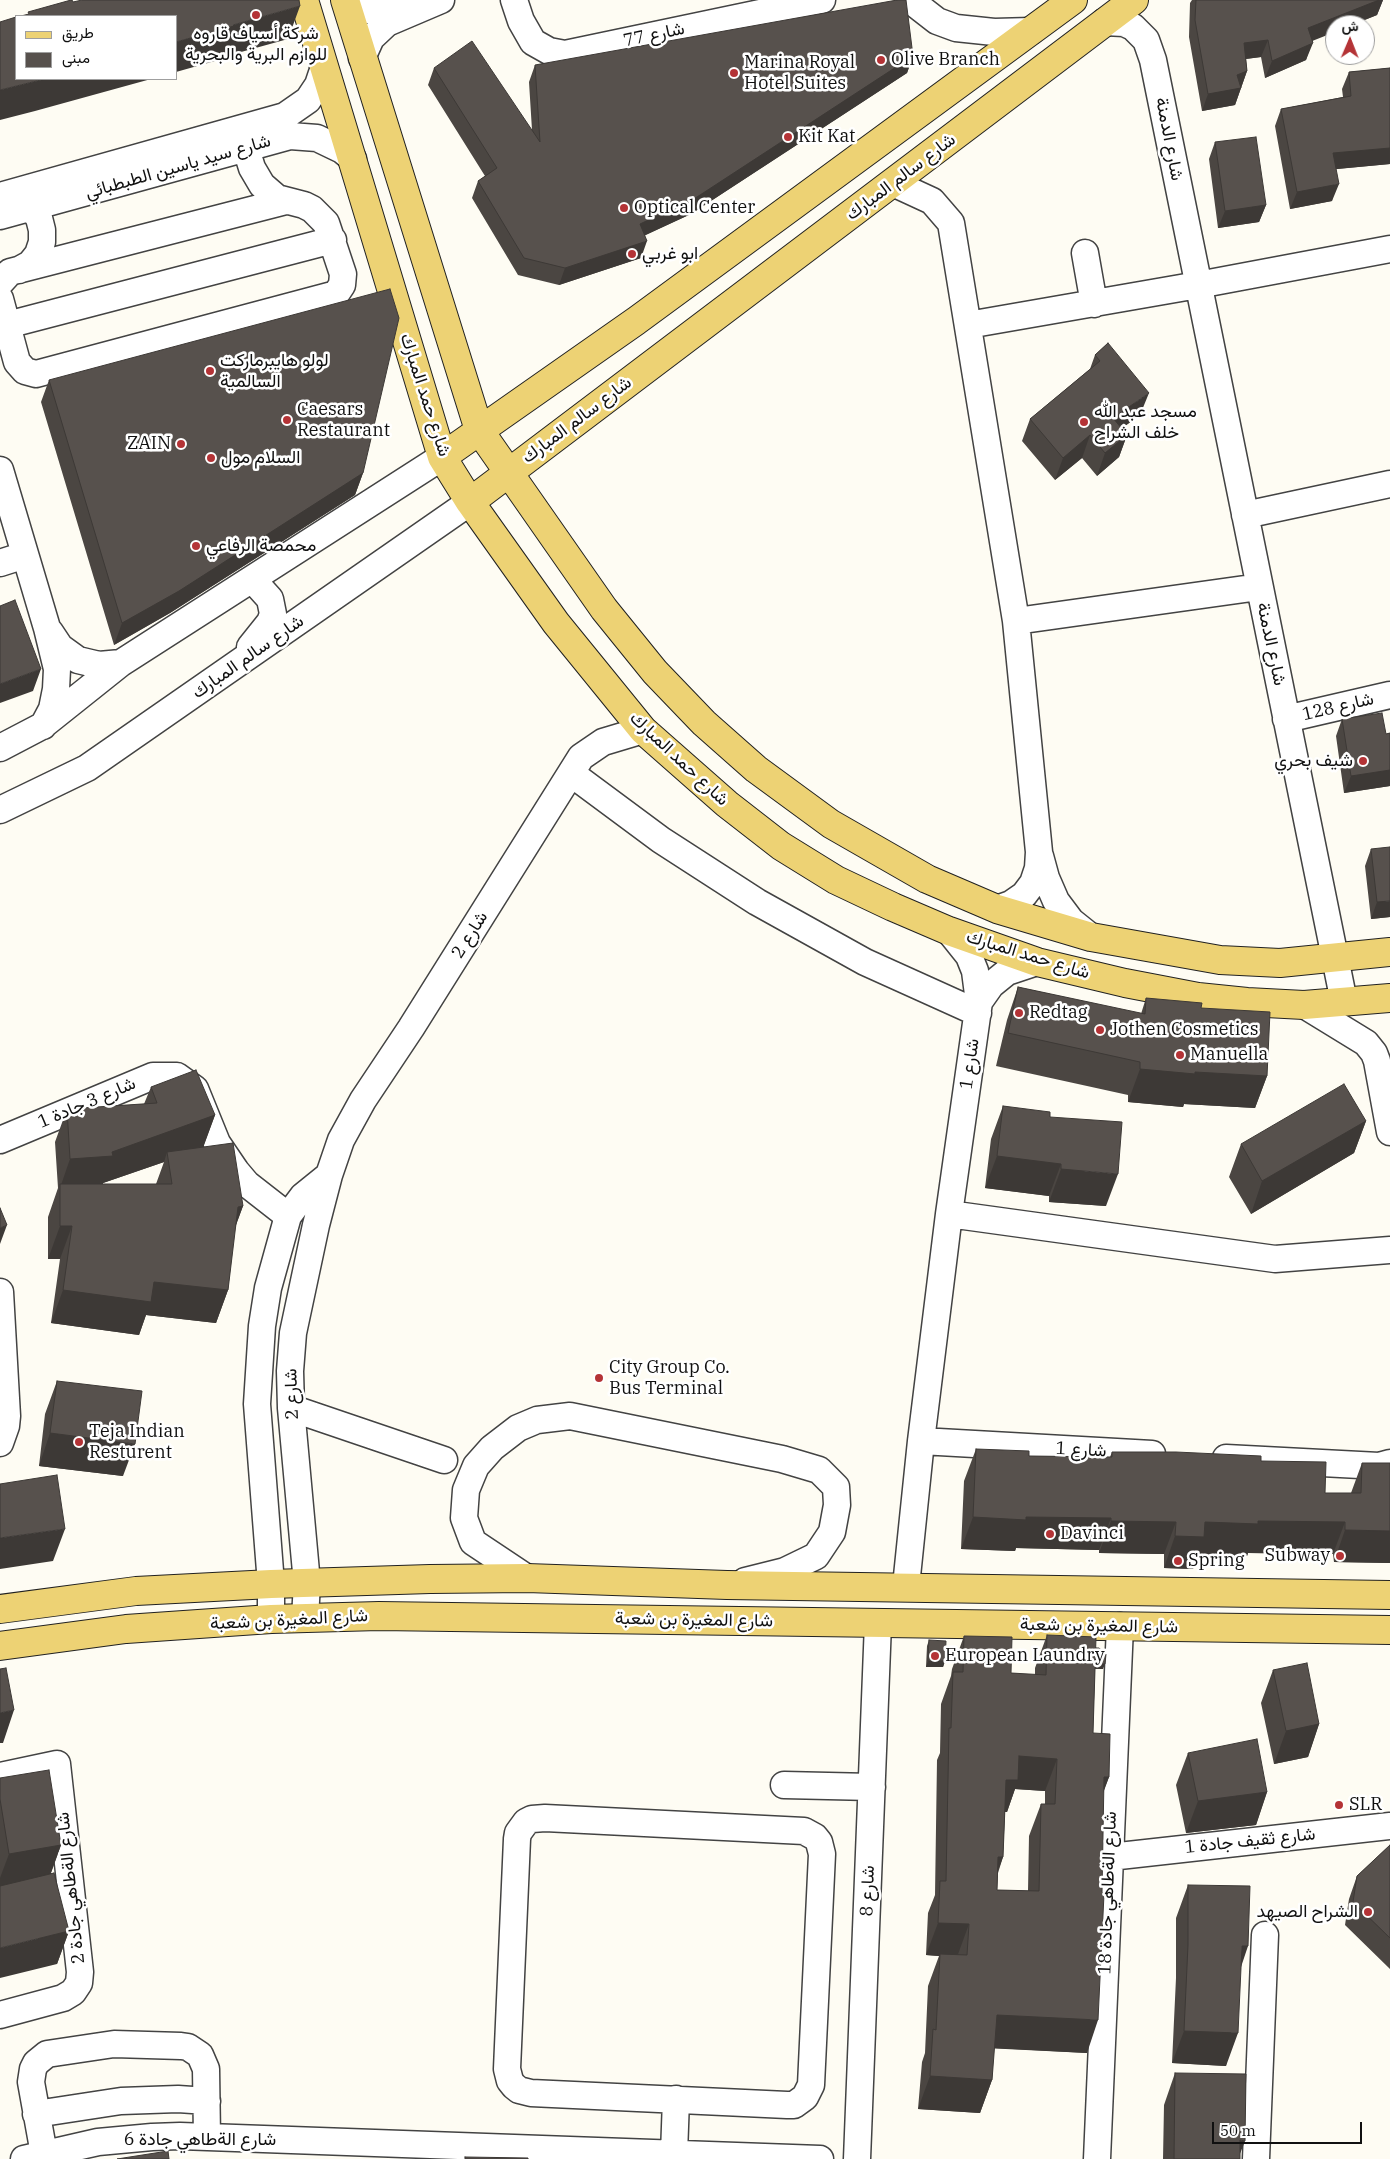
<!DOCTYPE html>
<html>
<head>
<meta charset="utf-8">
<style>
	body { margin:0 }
	#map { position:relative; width:1390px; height:2159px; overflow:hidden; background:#fefcf3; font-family:"IBM Plex Serif",Vazirmatn,serif }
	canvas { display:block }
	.legend { position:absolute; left:15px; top:15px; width:162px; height:65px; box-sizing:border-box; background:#fff; border:1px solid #9f9f9f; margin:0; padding:6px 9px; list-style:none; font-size:15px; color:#101010 }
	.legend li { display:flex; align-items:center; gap:10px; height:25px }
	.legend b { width:25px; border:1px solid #9f9f9f }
	.north { position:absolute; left:1325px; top:15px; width:50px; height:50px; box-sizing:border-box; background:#fff; border:1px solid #9f9f9f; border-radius:50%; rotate:1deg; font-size:14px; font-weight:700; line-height:20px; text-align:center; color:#101010 }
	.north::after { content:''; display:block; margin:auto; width:18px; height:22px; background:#b43336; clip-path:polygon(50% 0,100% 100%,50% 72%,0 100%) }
	.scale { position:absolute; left:1212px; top:2122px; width:150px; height:22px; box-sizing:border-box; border:2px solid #101010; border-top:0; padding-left:6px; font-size:15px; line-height:18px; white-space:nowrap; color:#101010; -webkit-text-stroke:4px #fff; paint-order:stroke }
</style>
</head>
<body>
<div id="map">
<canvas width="1390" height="2159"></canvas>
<ul class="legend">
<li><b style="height:6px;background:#edd274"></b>طريق</li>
<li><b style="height:14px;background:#57514d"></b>مبنى</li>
</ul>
<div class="north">ش</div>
<div class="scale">50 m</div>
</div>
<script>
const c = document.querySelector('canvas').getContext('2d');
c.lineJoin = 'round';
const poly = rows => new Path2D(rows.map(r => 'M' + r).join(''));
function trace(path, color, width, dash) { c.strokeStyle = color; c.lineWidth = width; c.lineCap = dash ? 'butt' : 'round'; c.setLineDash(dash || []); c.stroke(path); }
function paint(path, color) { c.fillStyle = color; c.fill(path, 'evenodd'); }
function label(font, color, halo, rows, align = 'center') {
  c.font = font + ' "IBM Plex Serif",Vazirmatn,serif'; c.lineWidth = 5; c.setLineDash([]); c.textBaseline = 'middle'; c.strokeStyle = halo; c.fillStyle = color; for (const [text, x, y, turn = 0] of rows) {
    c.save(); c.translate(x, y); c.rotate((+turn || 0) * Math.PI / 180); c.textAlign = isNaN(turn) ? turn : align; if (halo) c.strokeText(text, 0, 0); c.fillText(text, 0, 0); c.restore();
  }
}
const minor = poly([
	[514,0,521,21,533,42,549,51,565,54,822,0],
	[910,0,937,21,956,28,994,32,1031,31],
	[347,5,366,10,375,10,405,0],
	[1104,22,1124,23,1133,27,1146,40,1153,60,1344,1002],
	[362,58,371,38,387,23,441,0],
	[893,183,932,201,951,223,1016,621,1039,852,1038,868,1033,883,1024,895,1011,904,997,909],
	[0,196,285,116,308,100,318,85,324,67],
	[0,216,290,136,317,138,342,150,353,159],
	[1085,253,1094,304],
	[19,270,30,264,38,254,42,242,42,230,39,218,31,207],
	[0,283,10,272,286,201],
	[0,299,17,362,25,371,36,374,336,294,342,285,343,274,326,223,312,209,304,205,277,198,262,185,252,168,240,129],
	[7,325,333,240],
	[968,325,1198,285,1390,249],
	[0,470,47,628,57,669,56,689,52,709,43,726],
	[1245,515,1390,484],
	[0,563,25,555],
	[1016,621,1259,587],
	[50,632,60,647,78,660,99,665,121,663],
	[250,647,270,622,273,614,270,599,252,579],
	[1286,719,1390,695],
	[0,748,42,726,121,663,442,457],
	[572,774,661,840,757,902,865,962,978,1013],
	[0,810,87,768,470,502],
	[1040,856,1046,878,1056,901,1071,921,1091,937],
	[979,1002,991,985,1007,972,1037,962],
	[1304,1005,1366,1043,1374,1053,1377,1061,1390,1132],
	[0,1140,153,1076,177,1076,195,1089,217,1143,236,1171,247,1184,288,1216],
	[949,1214,1275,1259,1390,1250],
	[0,1292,7,1416,6,1426,0,1443],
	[291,1408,444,1460],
	[921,1441,1152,1454],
	[1226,1458,1379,1466,1390,1463],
	[527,1578,473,1542,464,1518,466,1490,476,1466,492,1448,518,1428,537,1420,570,1416,782,1459,819,1470,836,1487,837,1505,832,1532,816,1556,785,1571,745,1581],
	[906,1586,921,1441,949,1214,979,1002,975,971,969,956,949,931],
	[305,1618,307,1583,291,1408,290,1371,293,1333,316,1225,329,1175,341,1140,363,1100,411,1028,581,757,603,742,643,730],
	[271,1619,271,1584,257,1404,262,1326,268,1288,288,1216,303,1196,329,1175],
	[0,1776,57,1764,80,1972,79,1983,73,1992,63,1998,0,2015],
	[784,1785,872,1787],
	[545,1818,804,1831,815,1837,819,1842,822,1854,811,2085,805,2097,794,2105,787,2105,531,2093,519,2090,514,2086,510,2081,507,2069,517,1839,518,1833,526,1822,532,1819,545,1818],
	[1110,1857,1390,1826],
	[36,2114,121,2101,178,2099,207,2101],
	[44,2154,31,2082,33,2069,36,2063,47,2054,114,2044,181,2046,188,2047,200,2055,206,2069,207,2137],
	[674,2154,676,2099],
	[24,2159,98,2142,152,2137,180,2136,820,2159],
	[857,2159,878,1623],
	[1097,2159,1120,1626],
	[1256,2159,1265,1935]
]);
const major = poly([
	[304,0,442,457,470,502,556,623,643,730,727,804,781,846,836,880,893,907,949,931,1037,962,1125,983,1198,997,1247,1002,1304,1005,1390,998],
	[345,0,479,430,604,609,655,672,704,723,756,769,831,824,927,879,997,909,1091,937,1220,960,1280,963,1390,952],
	[442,457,636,321,1073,0],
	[470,502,1134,0],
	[0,1609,136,1591,271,1584,430,1579,527,1578,727,1585,1390,1595],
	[0,1646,126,1629,271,1619,379,1616,1390,1630]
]);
const wall = poly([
	[1192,0,1383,0,1377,15,1352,25,1335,25,1312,41,1306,60,1265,78,1261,57,1246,59,1247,71,1235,105,1202,111,1189,37,1190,3],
	[913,56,907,73,691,214,645,235,641,258,559,285,518,275,472,198,478,181,485,176,428,85,434,68,532,130,529,82,535,65],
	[1390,68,1390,164,1336,169,1332,201,1290,209,1275,126,1281,109,1343,97,1342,89,1349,72],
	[1215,142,1266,205,1259,222,1218,228,1209,159],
	[1108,343,1140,415,1121,429,1127,435,1119,457,1097,476,1082,458,1055,480,1022,441,1030,419,1090,369,1095,355],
	[49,380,363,473,355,495,170,613,114,645,41,402],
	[1342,719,1386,734,1390,733,1390,786,1344,793,1336,736],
	[1371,849,1390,917,1371,919,1365,866],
	[1018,987,1141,1014,1146,998,1201,1008,1267,1076,1255,1108,1184,1104,1183,1107,1128,1102,1128,1095,996,1066,1007,1020],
	[151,1087,215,1115,203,1147,243,1206,235,1227,228,1290,216,1323,146,1315,139,1335,51,1323,60,1259,48,1259,48,1217,58,1188,55,1142,67,1109,144,1104],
	[164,1162,156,1184,103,1184,103,1183],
	[1003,1106,1050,1117,1106,1206,1049,1202,1049,1196,985,1188,991,1139],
	[1366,1121,1354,1153,1251,1214,1229,1177,1241,1144],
	[57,1381,123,1476,39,1466,45,1414],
	[976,1449,1029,1456,1110,1457,1112,1452,1261,1461,1325,1493,1351,1493,1362,1463,1390,1463,1390,1563,1334,1562,1333,1554,1248,1553,1247,1556,1198,1554,1193,1569,1164,1568,1164,1554,1099,1553,1099,1550,1016,1548,1015,1551,961,1549,964,1481],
	[1047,1635,1096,1648,1103,1669,1095,1669,1093,1733,1109,1777,1103,1792,1087,2053,994,2048,992,2080,980,2113,918,2109,922,2062,925,2053,928,1986,939,1956,926,1955,928,1913,935,1895,937,1760,940,1753,941,1704,951,1676,952,1669,964,1636,1011,1673,1035,1675,1035,1668],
	[1015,1789,1045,1791,1045,1804,1041,1804,1029,1836,1028,1891,997,1890,998,1873,1003,1857,1005,1812,1007,1812],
	[929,1640,945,1661,943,1667,926,1667,927,1646],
	[1273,1670,1319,1724,1308,1757,1274,1764,1261,1703],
	[1188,1753,1267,1792,1256,1825,1186,1833,1176,1785],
	[0,1778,61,1845,51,1873,69,1931,57,1964,0,1886],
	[1390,1845,1390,1969,1345,1925,1349,1899,1357,1876],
	[1188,1885,1241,1968,1226,2066,1172,2063,1176,1978,1176,1918],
	[1175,2073,1240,2159,1163,2159,1164,2105]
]);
const shadedWall = poly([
	[1379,0,1383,0,1377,15,1352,25,1335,25,1335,32,1302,45,1308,28],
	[300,6,288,39,223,57,222,59,176,72,176,42,233,25],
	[1268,40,1261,57,1237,60,1244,43],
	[1313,43,1306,60,1265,78,1272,61],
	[913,56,907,73,691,214,633,241,640,224],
	[1247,71,1235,105,1202,111,1208,94,1237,75],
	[45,79,151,79,35,111,0,120,0,90],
	[1390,148,1390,164,1327,170,1333,153],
	[1339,184,1332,201,1290,209,1297,192],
	[1266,205,1259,222,1218,228,1225,211],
	[647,241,641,258,559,285,565,268],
	[1149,393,1140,415,1104,441,1113,418],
	[1090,435,1082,458,1055,480,1063,458],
	[1127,435,1119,457,1097,476,1105,453],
	[363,473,355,495,170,613,114,645,122,623],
	[41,669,33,691,0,703,0,684],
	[1390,770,1390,786,1344,793,1351,776],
	[1390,901,1390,917,1371,919,1377,902],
	[1140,1069,1267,1076,1255,1108,1184,1104,1183,1107,1128,1102],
	[215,1115,203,1148,167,1152,164,1162,103,1183,101,1189,60,1188,70,1159,112,1152],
	[1366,1121,1354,1153,1251,1214,1262,1181],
	[997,1156,1061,1164,1049,1196,985,1188],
	[1061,1169,1118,1174,1106,1206,1049,1202],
	[243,1206,231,1239,238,1207],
	[7,1225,0,1244,0,1228],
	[60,1226,72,1226,60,1259,48,1259],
	[154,1282,228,1290,216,1323,146,1315,139,1335,51,1323,63,1290],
	[50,1433,135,1444,123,1476,39,1466],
	[973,1517,1026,1517,1111,1518,1099,1550,1016,1548,1015,1551,961,1549],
	[1111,1521,1176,1522,1164,1554,1099,1553],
	[1258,1521,1345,1522,1333,1554,1248,1553,1247,1556,1198,1554,1193,1569,1164,1568,1175,1536,1205,1522],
	[65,1529,53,1561,0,1569,0,1538],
	[1345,1530,1390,1531,1390,1563,1334,1562],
	[928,1661,945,1661,943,1667,926,1667],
	[1086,1664,1105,1664,1103,1669,1084,1669],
	[14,1710,3,1743,0,1743,0,1713],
	[1319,1724,1308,1757,1274,1764,1286,1731],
	[1019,1756,1057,1759,1045,1791,1015,1789,1007,1812,994,1812,1006,1780],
	[1104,1777,1109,1777,1097,1810],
	[1267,1792,1256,1825,1186,1833,1198,1801],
	[61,1845,49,1878,0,1886,0,1878,9,1854],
	[998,1857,1003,1857,991,1890],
	[938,1923,969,1924,957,1957,940,1954,939,1956,926,1955],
	[69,1931,57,1964,0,1978,0,1948],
	[1242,1946,1248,1946,1237,1979],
	[997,2015,1098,2020,1087,2053,985,2048],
	[1184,2031,1238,2033,1226,2066,1172,2063],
	[930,2076,992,2080,980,2113,918,2109],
	[1240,2140,1245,2141,1238,2159]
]);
const building = poly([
	[71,0,72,0,73,2,82,0,299,0,300,6,233,25,234,26,176,42,176,16,21,16,29,14,28,12,71,0],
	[897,0,906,0,913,56,697,197,640,224,647,241,565,268,524,258,478,181,497,168,434,68,472,41,540,142,535,65,897,0],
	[1196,0,1379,0,1308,28,1313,43,1272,61,1268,40,1244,43,1247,71,1237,75,1241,88,1208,94,1195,20,1196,0],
	[16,17,16,79,45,79,0,90,0,22,16,17],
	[1390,68,1390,148,1333,153,1339,184,1297,192,1281,109,1351,96,1349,72,1390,68],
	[1256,137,1266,205,1225,211,1215,142,1256,137],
	[390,289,399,318,363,473,179,591,122,623,49,380,390,289],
	[1108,343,1149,393,1113,418,1127,435,1105,453,1090,435,1063,458,1030,419,1100,361,1095,355,1108,343],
	[15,600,41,669,0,684,0,606,15,600],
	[1382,713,1386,734,1390,733,1390,770,1351,776,1342,719,1382,713],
	[1390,847,1390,901,1377,902,1371,849,1390,847],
	[1018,987,1145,1014,1146,998,1202,1003,1201,1008,1270,1012,1267,1076,1195,1072,1195,1074,1140,1069,1140,1062,1008,1033,1018,987],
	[196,1070,215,1115,112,1152,113,1156,70,1159,67,1109,157,1103,151,1087,196,1070],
	[1344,1084,1366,1121,1262,1181,1241,1144,1344,1084],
	[1003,1106,1050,1112,1050,1117,1122,1122,1118,1174,1061,1169,1061,1164,997,1156,1003,1106],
	[233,1143,243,1206,238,1207,228,1290,154,1282,151,1302,63,1290,72,1226,60,1226,60,1184,172,1184,167,1152,233,1143],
	[0,1208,7,1225,0,1228,0,1208],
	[57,1381,142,1391,135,1444,50,1433,57,1381],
	[976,1449,1029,1451,1029,1456,1112,1457,1112,1452,1176,1452,1261,1456,1261,1461,1326,1462,1325,1493,1361,1493,1362,1463,1390,1463,1390,1531,1345,1530,1345,1522,1258,1521,1258,1524,1205,1522,1204,1537,1175,1536,1176,1522,1111,1521,1111,1518,1026,1517,1026,1520,973,1517,976,1449],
	[57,1475,65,1529,0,1538,0,1484,57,1475],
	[1047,1635,1096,1637,1093,1733,1110,1734,1109,1777,1104,1777,1102,1892,1104,1894,1098,2020,997,2015,992,2080,930,2076,933,2029,936,2030,940,1954,967,1955,969,1924,938,1923,940,1881,946,1881,949,1728,951,1728,953,1672,963,1672,964,1636,1012,1637,1011,1673,1046,1675,1047,1635],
	[1019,1756,1057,1759,1055,1804,1041,1804,1039,1891,997,1890,998,1857,1003,1857,1006,1780,1018,1780,1019,1756],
	[929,1640,946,1641,945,1661,928,1661,929,1640],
	[1096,1648,1099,1648,1106,1654,1105,1664,1095,1664,1096,1648],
	[1307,1663,1319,1724,1286,1731,1273,1670,1307,1663],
	[6,1668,14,1710,0,1713,0,1669,6,1668],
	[1257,1739,1267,1792,1198,1801,1188,1753,1257,1739],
	[49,1770,61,1845,9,1854,0,1799,0,1778,49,1770],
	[1390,1845,1390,1938,1353,1902,1357,1876,1390,1845],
	[54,1873,69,1931,0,1948,0,1886,54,1873],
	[1188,1885,1250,1886,1248,1946,1242,1946,1238,2033,1184,2031,1188,1945,1188,1885],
	[1175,2073,1246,2074,1245,2141,1240,2140,1240,2159,1174,2159,1175,2073],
	[168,2151,169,2159,117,2159,168,2151],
	[465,2157,528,2158,528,2159,465,2159,465,2157]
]);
const markers = [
	[256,15,5,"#b43336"],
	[881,60,5,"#b43336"],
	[734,73,5,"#b43336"],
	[788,137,5,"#b43336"],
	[624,208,5,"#b43336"],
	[632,254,5,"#b43336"],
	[210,371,5,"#b43336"],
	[287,420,5,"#b43336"],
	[1084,422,5,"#b43336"],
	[181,444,5,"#b43336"],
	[211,458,5,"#b43336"],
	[196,546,5,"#b43336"],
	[1363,761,5,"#b43336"],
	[1019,1013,5,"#b43336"],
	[1100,1030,5,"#b43336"],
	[1180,1055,5,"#b43336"],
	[599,1378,5,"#b43336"],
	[79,1442,5,"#b43336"],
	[1050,1534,5,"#b43336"],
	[1340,1556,5,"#b43336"],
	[1178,1561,5,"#b43336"],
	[935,1656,5,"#b43336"],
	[1339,1805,5,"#b43336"],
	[1368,1912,5,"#b43336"]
];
const poiNames = [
	["شركة أسياف قاروه",256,34,"center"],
	["للوازم البرية والبحرية",256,55,"center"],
	["Olive Branch",891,60],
	["Marina Royal",744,63],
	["Hotel Suites",744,84],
	["Kit Kat",798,137],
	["Optical Center",634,208],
	["ابو غربي",642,254],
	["لولو هايبرماركت",220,361],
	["السالمية",220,382],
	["Caesars",297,410],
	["Restaurant",297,431],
	["مسجد عبد الله",1094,412],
	["خلف الشراح",1094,433],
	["ZAIN",171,444,"right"],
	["السلام مول",221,458],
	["محمصة الرفاعي",206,546],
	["شيف بحري",1353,761,"right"],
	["Redtag",1029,1013],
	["Jothen Cosmetics",1110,1030],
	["Manuella",1190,1055],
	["City Group Co.",609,1368],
	["Bus Terminal",609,1389],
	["Teja Indian",89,1432],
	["Resturent",89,1453],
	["Davinci",1060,1534],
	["Subway",1330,1556,"right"],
	["Spring",1188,1561],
	["European Laundry",945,1656],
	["SLR",1349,1805],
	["الشراح الصيهد",1358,1912,"right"]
];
const streetNames = [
	["شارع 77",654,35,-12],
	["شارع الدمنة",1169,139,79],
	["شارع سيد ياسين الطبطبائي",178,167,-16],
	["شارع سالم المبارك",901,177,-37],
	["شارع حمد المبارك",425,395,72],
	["شارع سالم المبارك",577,420,-37],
	["شارع الدمنة",1271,644,78],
	["شارع سالم المبارك",248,657,-35],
	["شارع 128",1338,707,-13],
	["شارع حمد المبارك",679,759,43],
	["شارع 2",470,935,-58],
	["شارع حمد المبارك",1028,955,17],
	["شارع 1",970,1064,-82],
	["شارع 3 جادة 1",87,1103,-23],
	["شارع 2",292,1394,-92],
	["شارع 1",1081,1450,3],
	["شارع المغيرة بن شعبة",289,1620,-3],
	["شارع المغيرة بن شعبة",694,1620,1],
	["شارع المغيرة بن شعبة",1099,1626,1],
	["شارع ثقيف جادة 1",1250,1841,-6],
	["شارع الةطاهي جادة 2",71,1888,-96],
	["شارع 8",868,1891,-88],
	["شارع الةطاهي جادة 18",1108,1893,-88],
	["شارع الةطاهي جادة 6",200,2140]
];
trace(minor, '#434343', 29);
trace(major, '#212121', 30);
trace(minor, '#fff', 26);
trace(major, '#edd274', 28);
paint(wall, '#4b4642');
paint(shadedWall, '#3d3936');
paint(building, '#57514d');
trace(building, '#3d3936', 1);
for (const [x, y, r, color] of markers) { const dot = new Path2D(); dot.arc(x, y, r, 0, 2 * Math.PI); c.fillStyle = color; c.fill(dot); trace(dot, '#fff', 2); }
label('18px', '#101010', '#fff', poiNames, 'left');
label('18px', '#101010', '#fff', streetNames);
</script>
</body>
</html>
